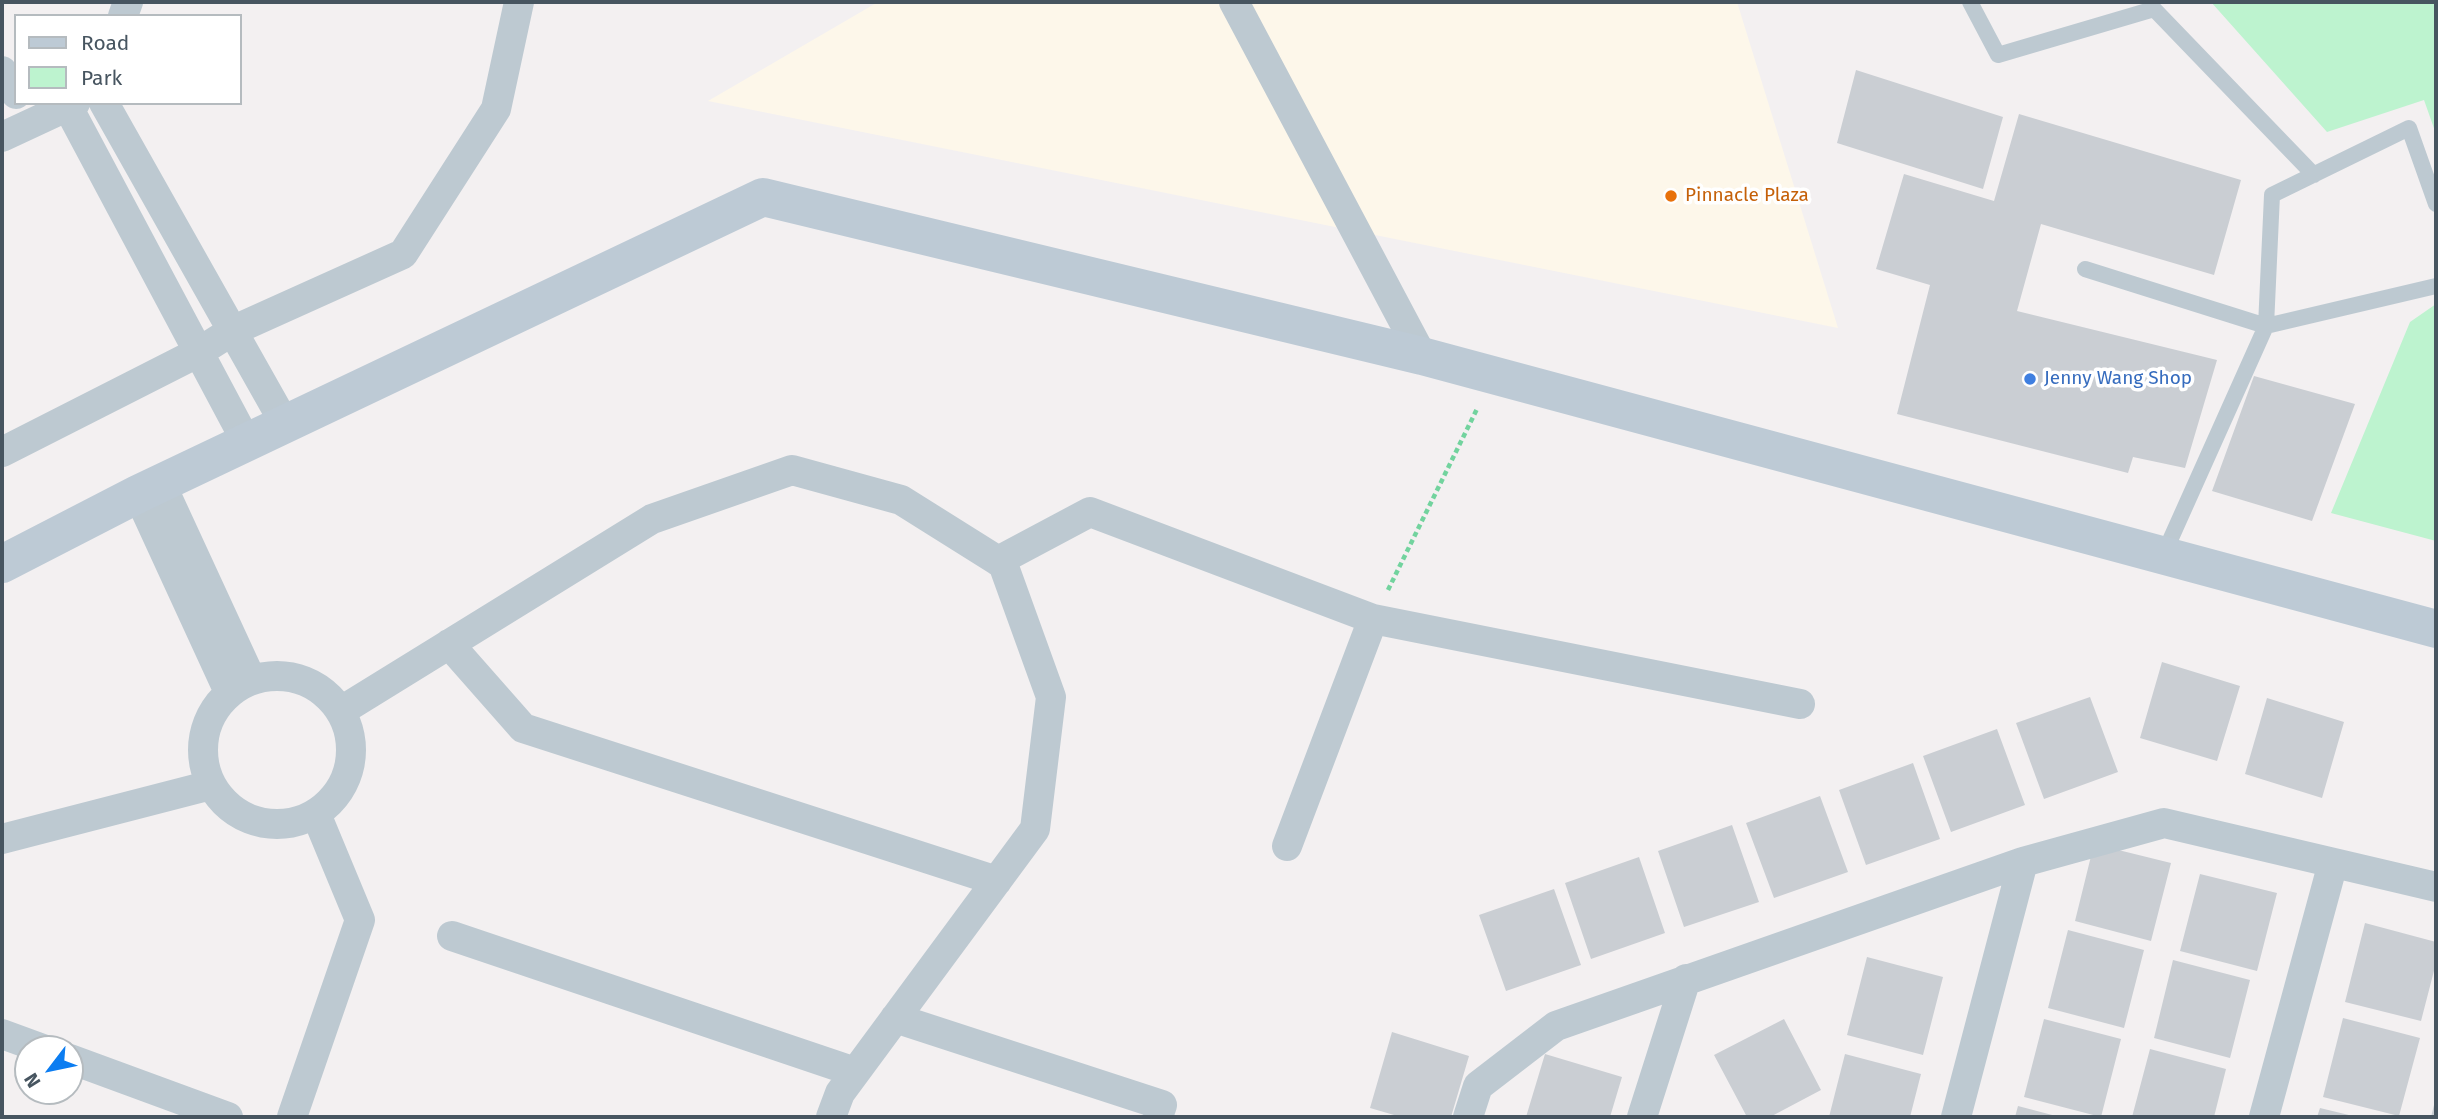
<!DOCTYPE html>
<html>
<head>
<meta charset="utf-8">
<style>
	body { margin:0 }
	#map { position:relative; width:2438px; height:1119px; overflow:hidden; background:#f3f0f1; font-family:"Fira Sans",sans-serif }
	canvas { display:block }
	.frame { position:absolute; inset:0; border:4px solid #475560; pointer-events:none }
	.legend { position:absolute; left:14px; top:14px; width:228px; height:91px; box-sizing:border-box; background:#fff; border:2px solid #b5bbbf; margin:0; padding:9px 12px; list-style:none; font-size:21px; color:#475560 }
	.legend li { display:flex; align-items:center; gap:14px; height:35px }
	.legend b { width:35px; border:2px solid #b5bbbf }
	.north { position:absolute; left:14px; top:1035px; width:70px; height:70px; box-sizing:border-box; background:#fff; border:2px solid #b5bbbf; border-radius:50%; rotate:238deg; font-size:19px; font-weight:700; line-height:28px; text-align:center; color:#475560 }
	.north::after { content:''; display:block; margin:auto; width:24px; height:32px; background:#0c7df1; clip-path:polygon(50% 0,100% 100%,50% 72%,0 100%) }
</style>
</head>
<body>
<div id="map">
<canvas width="2438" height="1119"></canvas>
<div class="frame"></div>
<ul class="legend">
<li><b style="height:9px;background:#bdcad5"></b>Road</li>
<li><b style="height:19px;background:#bdf3cf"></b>Park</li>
</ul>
<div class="north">N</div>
</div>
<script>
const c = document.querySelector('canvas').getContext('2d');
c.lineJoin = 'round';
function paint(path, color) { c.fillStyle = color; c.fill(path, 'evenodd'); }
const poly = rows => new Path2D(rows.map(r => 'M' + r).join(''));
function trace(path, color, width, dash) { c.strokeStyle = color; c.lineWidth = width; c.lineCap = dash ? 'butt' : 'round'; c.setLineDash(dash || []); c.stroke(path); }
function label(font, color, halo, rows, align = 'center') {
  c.font = font + ' "Fira Sans",sans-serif'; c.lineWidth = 7; c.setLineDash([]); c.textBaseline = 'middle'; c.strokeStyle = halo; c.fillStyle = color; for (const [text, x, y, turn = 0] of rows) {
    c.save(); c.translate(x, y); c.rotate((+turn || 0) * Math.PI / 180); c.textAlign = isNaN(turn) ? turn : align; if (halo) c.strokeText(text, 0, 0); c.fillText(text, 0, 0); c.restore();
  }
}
const commercial = poly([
	[878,2,1737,2,1838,328,708,101]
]);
const green = poly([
	[2211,2,2436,2,2436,134,2424,100,2327,132],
	[2436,304,2436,541,2331,513,2410,322]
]);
const building = poly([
	[1856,70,2003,117,1983,189,1837,143],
	[2019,114,2241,180,2214,275,2041,224,2017,311,2217,360,2185,468,2133,457,2128,473,1897,414,1930,285,1876,269,1904,174,1994,201],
	[2254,376,2355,404,2312,521,2212,491],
	[2162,662,2240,686,2217,761,2140,738],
	[2090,697,2118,772,2044,799,2016,723],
	[2267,698,2344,722,2322,798,2245,774],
	[1997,729,2025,805,1951,832,1923,756],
	[1913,763,1940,839,1866,865,1839,790],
	[1820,796,1848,872,1774,898,1746,823],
	[1732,825,1759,902,1684,927,1658,851],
	[2094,844,2171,863,2151,941,2075,921],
	[1639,857,1665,933,1591,959,1565,883],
	[2200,874,2277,893,2257,971,2180,951],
	[1554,889,1581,965,1506,991,1479,915],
	[2365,923,2436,942,2436,963,2421,1021,2345,1002],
	[2068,930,2144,950,2124,1028,2048,1008],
	[1867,957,1943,977,1923,1055,1847,1035],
	[2173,960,2250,980,2230,1058,2154,1038],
	[2343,1018,2420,1038,2399,1116,2323,1097],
	[1784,1019,1821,1090,1770,1117,1747,1117,1714,1055],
	[2044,1019,2121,1039,2101,1117,2024,1097],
	[1392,1032,1469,1056,1451,1117,1401,1117,1370,1108],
	[2150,1049,2226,1069,2214,1117,2132,1117],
	[1545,1054,1622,1077,1610,1117,1526,1117],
	[1845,1054,1921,1074,1910,1117,1829,1117],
	[2435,1101,2436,1117,2431,1117],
	[2018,1106,2056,1116,2056,1117,2015,1117],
	[2320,1108,2353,1116,2353,1117,2317,1117]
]);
const path = poly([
	[1388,590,1477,409]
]);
const lane = poly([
	[1970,2,1998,55,2154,9,2314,175],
	[2085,269,2266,326,2436,286],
	[2163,556,2266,326,2272,195,2409,128,2436,204]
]);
const street = poly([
	[1234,2,1422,356],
	[123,16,128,2],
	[2,71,16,94],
	[104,103,285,424],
	[68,107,247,443],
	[2,137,75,103],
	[2,452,199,352,232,331,403,254,496,109,519,2],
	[161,484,251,679],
	[138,494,229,692],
	[998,561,1090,512,1373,619,1800,704],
	[449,644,523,728,997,881],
	'203 750a74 74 0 1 1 148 0a74 74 0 1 1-148 0Z',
	[341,711,652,519,792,470,901,500,1003,564,1051,697,1035,829,840,1093,831,1117],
	[2,839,211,785],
	[1287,846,1373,619],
	[452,936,855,1072],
	[895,1018,1162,1105,1158,1117],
	[2,1034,43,1049],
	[70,1059,228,1117],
	[292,1117,360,920,316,814],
	[1468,1117,1478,1086,1556,1026,2023,862,2164,823,2436,887],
	[1642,1117,1686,979],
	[1956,1117,2023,862],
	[2264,1117,2333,863]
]);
const secondary = poly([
	[2,564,138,494,763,197,1422,356,2436,629]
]);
const markers = [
	[1671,196,7,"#e8710a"],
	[2030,379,7,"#3f7fe0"]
];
const foodNames = [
	["Pinnacle Plaza",1685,196]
];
const shopNames = [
	["Jenny Wang Shop",2044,379]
];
paint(commercial, '#fdf7ea');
paint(green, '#bdf3cf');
paint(building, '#caced3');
trace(path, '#72d39e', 4.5, [5, 3.5]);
trace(lane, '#bdc9d1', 16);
trace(street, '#bdc9d1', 30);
trace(secondary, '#bdcad5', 38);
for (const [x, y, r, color] of markers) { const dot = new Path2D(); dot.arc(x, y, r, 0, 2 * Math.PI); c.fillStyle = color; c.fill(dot); trace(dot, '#fff', 2.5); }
label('19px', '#c56008', '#fff', foodNames, 'left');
label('19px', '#366cbe', '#fff', shopNames, 'left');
</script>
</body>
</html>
